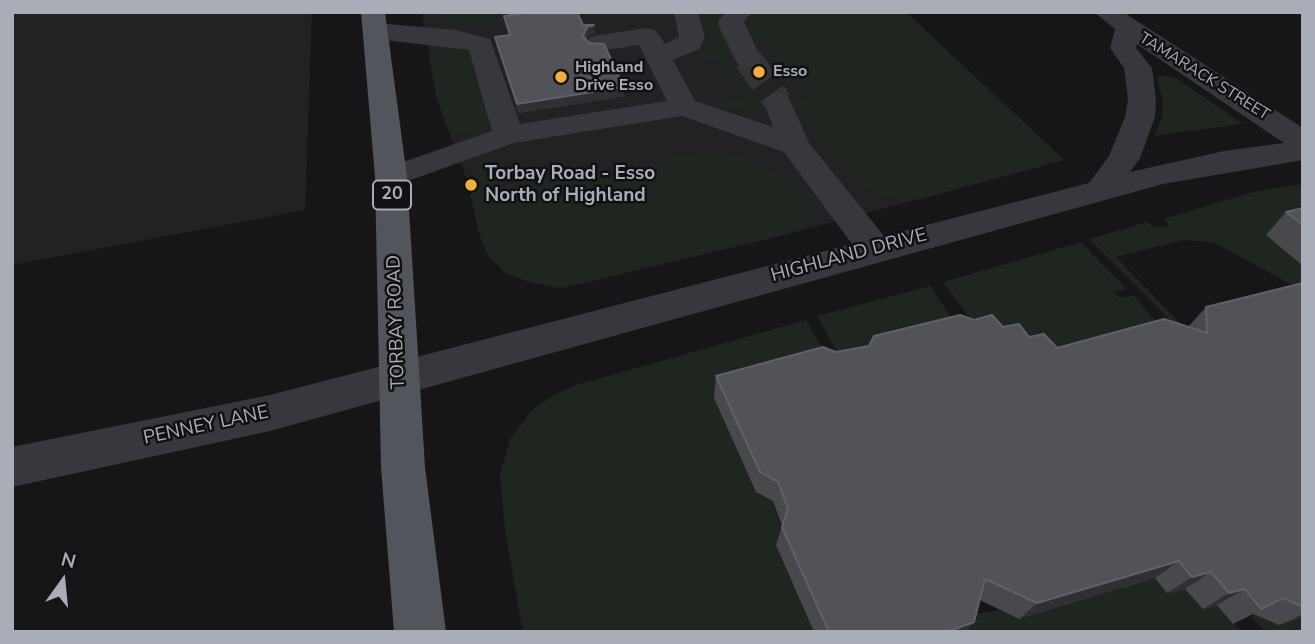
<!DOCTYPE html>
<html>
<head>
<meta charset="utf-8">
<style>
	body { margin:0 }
	#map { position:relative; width:1315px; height:644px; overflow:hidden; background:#161618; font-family:"Nunito Sans",sans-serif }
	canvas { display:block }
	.frame { position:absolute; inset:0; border:14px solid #a8adb8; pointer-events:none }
	.north { position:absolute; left:28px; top:546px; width:70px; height:70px; -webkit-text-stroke:5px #111113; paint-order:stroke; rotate:15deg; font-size:19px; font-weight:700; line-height:28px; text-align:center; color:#a8adb8 }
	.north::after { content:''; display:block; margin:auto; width:24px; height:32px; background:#a8adb8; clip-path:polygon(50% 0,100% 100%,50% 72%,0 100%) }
</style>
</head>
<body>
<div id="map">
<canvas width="1315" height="644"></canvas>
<div class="frame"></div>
<div class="north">N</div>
</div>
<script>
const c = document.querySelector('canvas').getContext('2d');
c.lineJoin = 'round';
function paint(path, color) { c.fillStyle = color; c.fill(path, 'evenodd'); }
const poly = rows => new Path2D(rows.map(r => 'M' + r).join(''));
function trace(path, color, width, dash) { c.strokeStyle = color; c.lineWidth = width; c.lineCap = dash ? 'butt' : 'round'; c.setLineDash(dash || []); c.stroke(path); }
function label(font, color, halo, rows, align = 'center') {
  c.font = font + ' "Nunito Sans",sans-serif'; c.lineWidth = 5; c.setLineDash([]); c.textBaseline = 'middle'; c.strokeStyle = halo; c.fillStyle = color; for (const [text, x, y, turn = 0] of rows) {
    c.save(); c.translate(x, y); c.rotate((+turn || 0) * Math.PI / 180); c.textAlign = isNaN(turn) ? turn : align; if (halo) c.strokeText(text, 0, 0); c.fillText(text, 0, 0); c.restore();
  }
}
const built = poly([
	[12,12,312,12,305,210,12,265],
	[422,12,906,12,1064,160,788,234,589,282,560,288,532,283,506,273,488,256,479,233,467,180,436,97]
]);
const green = poly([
	[427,12,592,12,489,26,446,23,447,20],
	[697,12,728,12,740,57,729,62,769,113,716,108,718,104,743,97,717,59,691,62,709,48,711,42],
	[753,12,906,12,1064,160,917,200,884,198,863,186,858,188,790,103,811,99,799,81,786,82,766,56,781,52,778,46,766,47,761,40,753,40,745,26],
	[455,46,466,49,476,58,490,124,486,130,471,137,469,132,454,133,449,130,436,97,432,64,440,55,434,52],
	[1162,75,1178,79,1243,124,1154,136,1162,117,1163,101,1157,79],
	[696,153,725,153,756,161,799,187,816,201,818,207,810,208,807,225,788,234,560,288,532,283,506,273,488,256,479,233,469,188,476,186,474,179,467,181,478,165,471,162,476,158,487,156,495,160,496,185,557,181,558,177,657,171,673,156],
	[1303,184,1303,226,1267,235,1303,266,1303,291,1213,242,1183,240,1116,257,1186,329,1187,337,1089,239,1147,222,1156,228,1169,225,1163,219,1253,192],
	[1081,242,1127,289,1114,292,1120,298,1133,295,1155,320,1177,339,1077,360,973,323,943,282],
	[930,286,957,326,847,370,817,316],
	[806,320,836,372,773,501,814,632,523,632,505,529,500,476,510,439,533,409,554,395,576,385],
	[1146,567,1217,605,1243,632,960,632,965,616,999,610,1020,619,1123,588],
	[1255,614,1279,625,1303,617,1303,632,1265,632,1251,616]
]);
const minorTunnel = poly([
	[748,59,778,102]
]);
const minor = poly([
	[674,12,698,12,705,37,699,49,673,60,695,101,773,127,764,102,768,96,778,93,788,96,809,143,884,236,1089,183,1109,156,1125,117,1128,99,1124,68,1110,48,1115,29,1094,12,1123,12,1303,128,1303,160,1163,184,270,431,12,487,12,447,270,395,852,244,784,152,682,116,514,143,391,187,380,184,375,177,380,170,492,131,469,50,376,39,367,36,363,31,367,26,376,23,456,30,490,39,520,124,667,101,639,45,599,51,590,49,586,43,590,37,599,35,647,28,656,31,665,44,679,37,674,12],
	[1137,44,1284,143,1224,151,1130,172,1140,158,1155,117,1156,99,1152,68,1136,48,1137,44],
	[726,12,752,12,744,22,761,59,757,65,739,65,735,59,719,27,718,21,726,12]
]);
const major = poly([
	[361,12,385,12,407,177,425,467,446,632,394,632,381,467,375,177,361,12]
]);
const wall = poly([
	[504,16,583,25,595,33,588,36,586,39,624,96,519,113,497,46,495,37,509,35],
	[1303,208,1303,266,1266,235,1286,212],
	[1303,283,1303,617,1279,625,1253,614,1233,624,1217,605,1203,609,1185,589,1167,593,1155,578,1019,619,980,600,974,622,965,632,814,632,776,545,782,526,773,501,756,492,714,398,716,376,869,346,974,320,1003,327,1057,348,1188,327,1206,307]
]);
const shadedWall = poly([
	[594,25,595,33,588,36,584,44,583,36,587,27],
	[624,87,624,96,519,113,517,104],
	[1179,561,1155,578,1019,619,1037,603],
	[1211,572,1185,589,1167,593,1192,577],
	[1245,589,1217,605,1203,609,1229,593],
	[1303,614,1303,617,1279,625],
	[974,622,965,632,947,632]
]);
const building = poly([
	[531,12,577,12,583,25,594,25,587,27,583,36,589,43,604,44,624,87,517,104,495,37,510,35,504,16,531,12],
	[1303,208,1303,225,1286,212,1303,208],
	[1303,283,1303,607,1283,598,1261,609,1245,589,1229,593,1211,572,1192,577,1179,561,1037,603,985,579,974,622,947,632,829,632,782,527,788,509,778,482,760,472,716,376,823,347,836,352,869,346,874,336,960,315,974,320,992,315,1003,327,1019,324,1029,337,1044,334,1057,348,1164,319,1207,333,1206,307,1303,283]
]);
const markers = [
	[759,72,7,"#f2b134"],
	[561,77,7,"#f2b134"],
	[471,185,7,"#f2b134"]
];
const farPoinames = [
	["Highland",575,68],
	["Drive Esso",575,86],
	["Esso",773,72]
];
const farStreetnames = [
	["TAMARACK STREET",1204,77,32]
];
const shields = [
	[392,195,38]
];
const shieldNames = [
	["20",392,195]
];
const poiNames = [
	["Torbay Road - Esso",485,174],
	["North of Highland",485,196]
];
const streetNames = [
	["HIGHLAND DRIVE",849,256,-15],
	["TORBAY ROAD",397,322,-92],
	["PENNEY LANE",206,426,-12]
];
paint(built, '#222225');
paint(green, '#1e261f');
trace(minorTunnel, '#333438', 28, [28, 14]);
paint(minor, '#37383d');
paint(major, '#53555c');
paint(wall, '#47494d');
paint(shadedWall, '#2f3033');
paint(building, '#525359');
trace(building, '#5f6168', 2);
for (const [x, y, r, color] of markers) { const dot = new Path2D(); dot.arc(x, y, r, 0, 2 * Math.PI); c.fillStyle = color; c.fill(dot); trace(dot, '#111113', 2.5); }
label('bold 16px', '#a8adb8', '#111113', farPoinames, 'left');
label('16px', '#a8adb8', '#111113', farStreetnames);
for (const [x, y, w] of shields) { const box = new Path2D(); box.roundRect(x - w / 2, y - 14.5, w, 29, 5); c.fillStyle = '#111113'; c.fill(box); trace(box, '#a8adb8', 2); }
label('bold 18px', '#a8adb8', null, shieldNames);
label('bold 19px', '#a8adb8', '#111113', poiNames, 'left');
label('19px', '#a8adb8', '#111113', streetNames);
</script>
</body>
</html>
